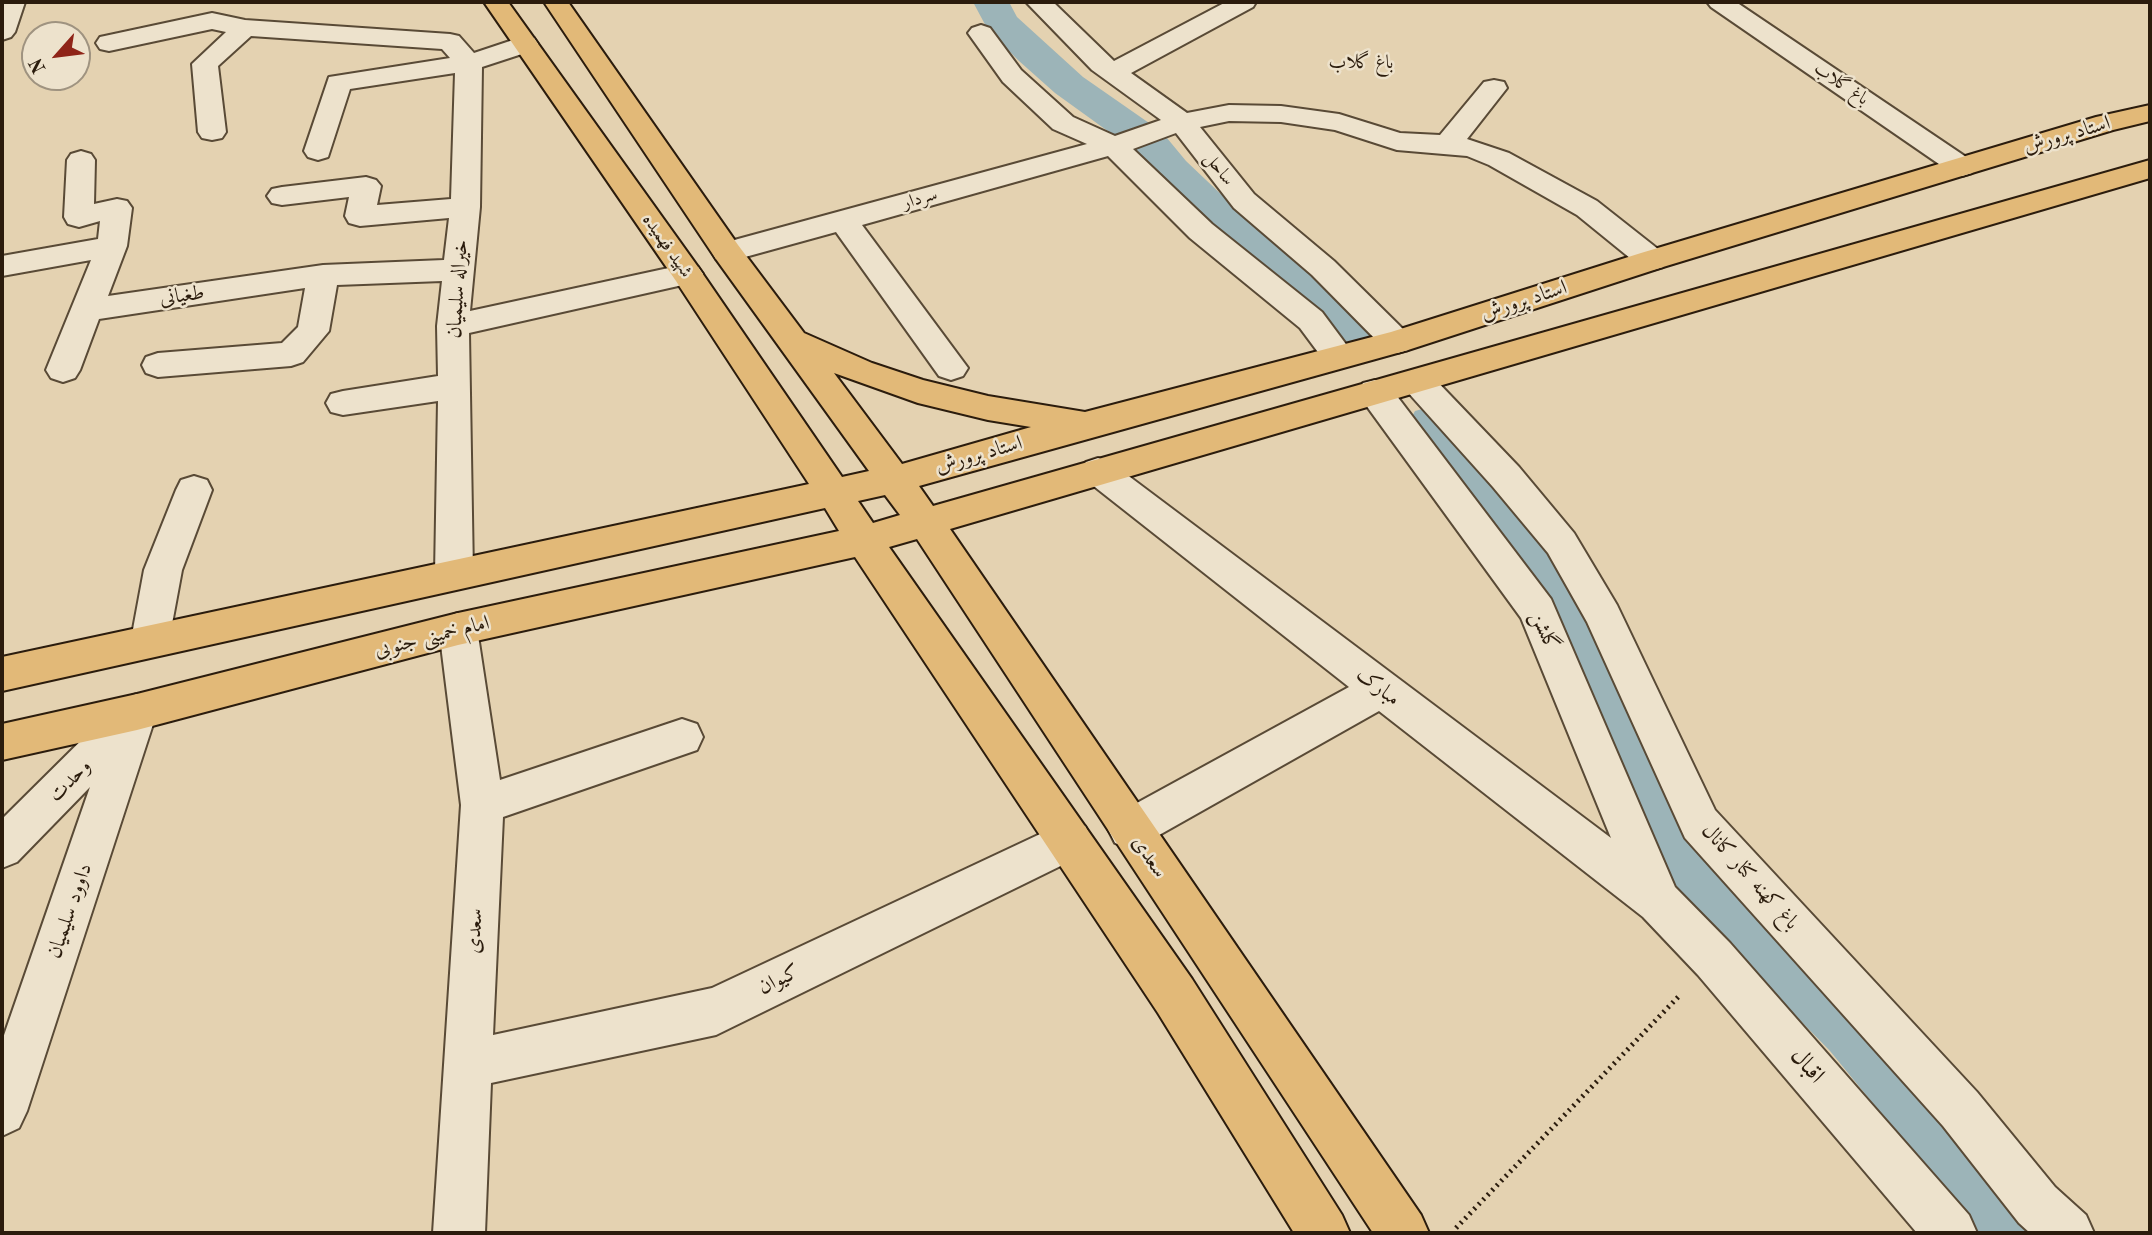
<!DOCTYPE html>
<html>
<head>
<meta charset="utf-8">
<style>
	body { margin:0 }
	#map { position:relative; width:2152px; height:1235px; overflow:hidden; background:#e4d2b1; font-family:"Old Standard TT",serif }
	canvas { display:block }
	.frame { position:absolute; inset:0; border:4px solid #2b1c0d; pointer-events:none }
	.north { position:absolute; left:21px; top:21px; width:70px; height:70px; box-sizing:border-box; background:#ede2cc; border:2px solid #9f9380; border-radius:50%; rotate:242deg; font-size:19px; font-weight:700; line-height:28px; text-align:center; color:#2b1c0d }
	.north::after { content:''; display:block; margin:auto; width:24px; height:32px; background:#8f2418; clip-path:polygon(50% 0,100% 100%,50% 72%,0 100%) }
</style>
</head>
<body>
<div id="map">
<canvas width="2152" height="1235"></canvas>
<div class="frame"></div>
<div class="north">N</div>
</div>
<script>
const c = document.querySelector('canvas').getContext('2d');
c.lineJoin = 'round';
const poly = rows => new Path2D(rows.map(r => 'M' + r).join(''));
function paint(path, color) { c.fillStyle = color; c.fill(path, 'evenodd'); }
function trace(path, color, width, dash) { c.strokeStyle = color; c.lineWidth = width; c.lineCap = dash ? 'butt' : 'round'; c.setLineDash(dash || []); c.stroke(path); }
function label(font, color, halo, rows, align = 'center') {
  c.font = font + ' "Old Standard TT",Amiri,serif'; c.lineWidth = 5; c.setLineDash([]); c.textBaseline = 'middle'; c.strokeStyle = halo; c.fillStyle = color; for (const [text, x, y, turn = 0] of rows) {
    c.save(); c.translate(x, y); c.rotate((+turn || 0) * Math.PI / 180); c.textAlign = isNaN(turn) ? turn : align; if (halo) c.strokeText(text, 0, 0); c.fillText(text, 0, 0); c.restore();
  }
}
const canal = poly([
	[973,2,1009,2,1017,17,1083,77,1162,132,1186,161,1225,198,1276,243,1342,291,1374,325,1381,337,1374,349,1357,353,1340,349,1310,313,1244,263,1195,218,1156,179,1134,150,1055,93,1019,61,988,30,973,2],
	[1433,406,1451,411,1473,434,1556,539,1603,619,1636,706,1693,824,1878,1003,2000,1147,2056,1206,2067,1233,1979,1233,1830,1051,1649,866,1578,708,1549,624,1518,569,1408,424,1415,411,1433,406]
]);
const path = poly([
	[1456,1228,1680,995]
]);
const minor = poly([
	[2,2,25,2,15,32,11,37,2,40,2,2],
	[1026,2,1053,2,1114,61,1226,2,1256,2,1253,7,1131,73,1187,113,1229,105,1281,106,1339,114,1400,133,1440,135,1484,82,1494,80,1504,82,1507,88,1467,139,1509,153,1597,201,1663,253,1667,260,1663,267,1652,270,1641,267,1577,215,1489,165,1467,156,1397,150,1335,130,1281,122,1229,121,1200,127,1254,194,1334,261,1408,334,1413,342,1408,350,1397,353,1386,350,1312,275,1234,208,1176,133,1133,149,1212,224,1322,312,1354,355,1350,363,1338,367,1326,363,1300,328,1190,238,1108,156,862,225,968,368,963,376,951,380,939,376,836,232,727,262,716,259,712,252,716,245,1087,144,1053,129,1003,82,968,33,972,28,981,25,990,28,1021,70,1073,117,1115,136,1161,120,1092,70,1026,2],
	[1707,2,1736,2,1972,161,1976,167,1972,173,1962,176,1952,173,1711,7,1707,2],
	[212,13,245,20,450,34,459,36,474,53,525,36,534,38,538,44,534,50,482,67,480,207,470,311,687,264,698,267,703,274,698,281,687,284,469,333,473,574,467,585,454,589,441,585,435,574,438,401,343,415,331,412,326,403,331,394,343,391,438,376,437,326,442,281,337,285,329,331,303,362,291,366,158,377,146,373,142,365,146,357,158,353,282,343,298,327,305,288,99,319,80,370,75,378,63,382,51,378,46,370,91,260,2,276,2,256,98,239,100,221,79,227,68,224,64,217,67,160,71,154,81,151,91,154,95,160,94,204,117,199,127,201,132,208,127,246,108,296,323,265,444,260,449,218,360,226,349,223,345,216,349,197,282,205,272,203,267,196,272,189,282,187,366,177,376,180,381,186,377,205,451,199,455,73,350,89,328,157,318,160,308,157,304,151,329,77,450,58,442,49,251,36,218,66,226,132,222,138,212,140,202,138,198,132,192,64,226,32,212,29,109,51,100,49,96,43,100,37,212,13],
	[1417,369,1429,373,1519,467,1574,533,1617,605,1715,810,1977,1092,2055,1187,2086,1215,2094,1233,2030,1233,2019,1223,1943,1126,1685,838,1587,622,1548,553,1493,487,1405,389,1400,381,1405,373,1417,369],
	[1375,380,1387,383,1551,599,1675,887,1730,943,1969,1215,1977,1233,1917,1233,1698,975,1643,917,1379,711,1145,843,1130,849,1115,843,1108,829,1115,815,1349,687,1086,480,1080,471,1086,462,1098,458,1110,462,1611,838,1521,618,1363,401,1358,392,1363,383,1375,380],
	[194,476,207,480,212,490,182,570,169,640,164,652,150,656,136,652,131,640,144,570,176,490,181,480,194,476],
	[458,613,472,618,477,629,500,780,682,719,697,724,703,737,697,750,503,817,493,1035,712,988,1070,820,1085,826,1092,840,1085,854,716,1035,491,1083,485,1233,433,1233,461,805,439,629,444,618,458,613],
	[137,694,151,699,157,712,27,1111,19,1128,2,1136,2,1041,90,787,17,862,2,868,2,819,123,699,137,694]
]);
const major = poly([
	[484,2,508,2,698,267,842,477,869,471,716,259,544,2,568,2,738,245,804,333,872,363,923,380,988,396,1085,412,1391,332,1641,253,2096,117,2150,105,2150,121,2113,130,1663,267,1408,350,919,486,933,506,2150,160,2150,178,950,529,1421,1215,1429,1233,1373,1233,917,539,889,547,1192,979,1342,1215,1350,1233,1294,1233,1158,1013,855,557,458,645,137,730,2,760,2,724,137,694,458,613,839,531,825,508,2,691,2,657,809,484,676,281,484,2],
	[834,373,918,403,988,420,1031,427,902,464,834,373],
	[885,495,900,515,873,523,858,501,885,495]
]);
const farStreetnames = [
	["باغ گلاب",1841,84,34],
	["ساحل",1219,169,52],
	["سردار",920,199,-16],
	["شهید فهمیده",667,246,55]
];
const farNeighbourhoodnames = [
	["باغ گلاب",1361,63]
];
const streetNames = [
	["استاد پرورش",2067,135,-16],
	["خیراله سلیمیان",458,289,-86],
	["طغیانی",182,296,-8],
	["استاد پرورش",1524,301,-18],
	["استاد پرورش",979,455,-16],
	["گلشن",1544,631,65],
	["امام خمینی جنوبی",432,637,-14],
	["مبارک",1378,687,38],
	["وحدت",70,781,-46],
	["سعدی",1149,857,56],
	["باغ کهنه کنار کانال",1750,877,48],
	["داوود سلیمیان",70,911,-71],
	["سعدی",475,931,-87],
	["کیوان",779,980,-26]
];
const nearStreetnames = [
	["اقبال",1807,1066,49]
];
paint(canal, '#9cb4b8');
trace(minor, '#594a36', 4);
trace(major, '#2b1c0d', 4);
trace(path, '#2b1c0d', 5, [2, 4.5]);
paint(minor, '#ede2cc');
paint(major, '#e2b978');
label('18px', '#2b1c0d', '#ede2cc', farStreetnames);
label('19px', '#2b1c0d', '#ede2cc', farNeighbourhoodnames);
label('21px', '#2b1c0d', '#ede2cc', streetNames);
label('24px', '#2b1c0d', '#ede2cc', nearStreetnames);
</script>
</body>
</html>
